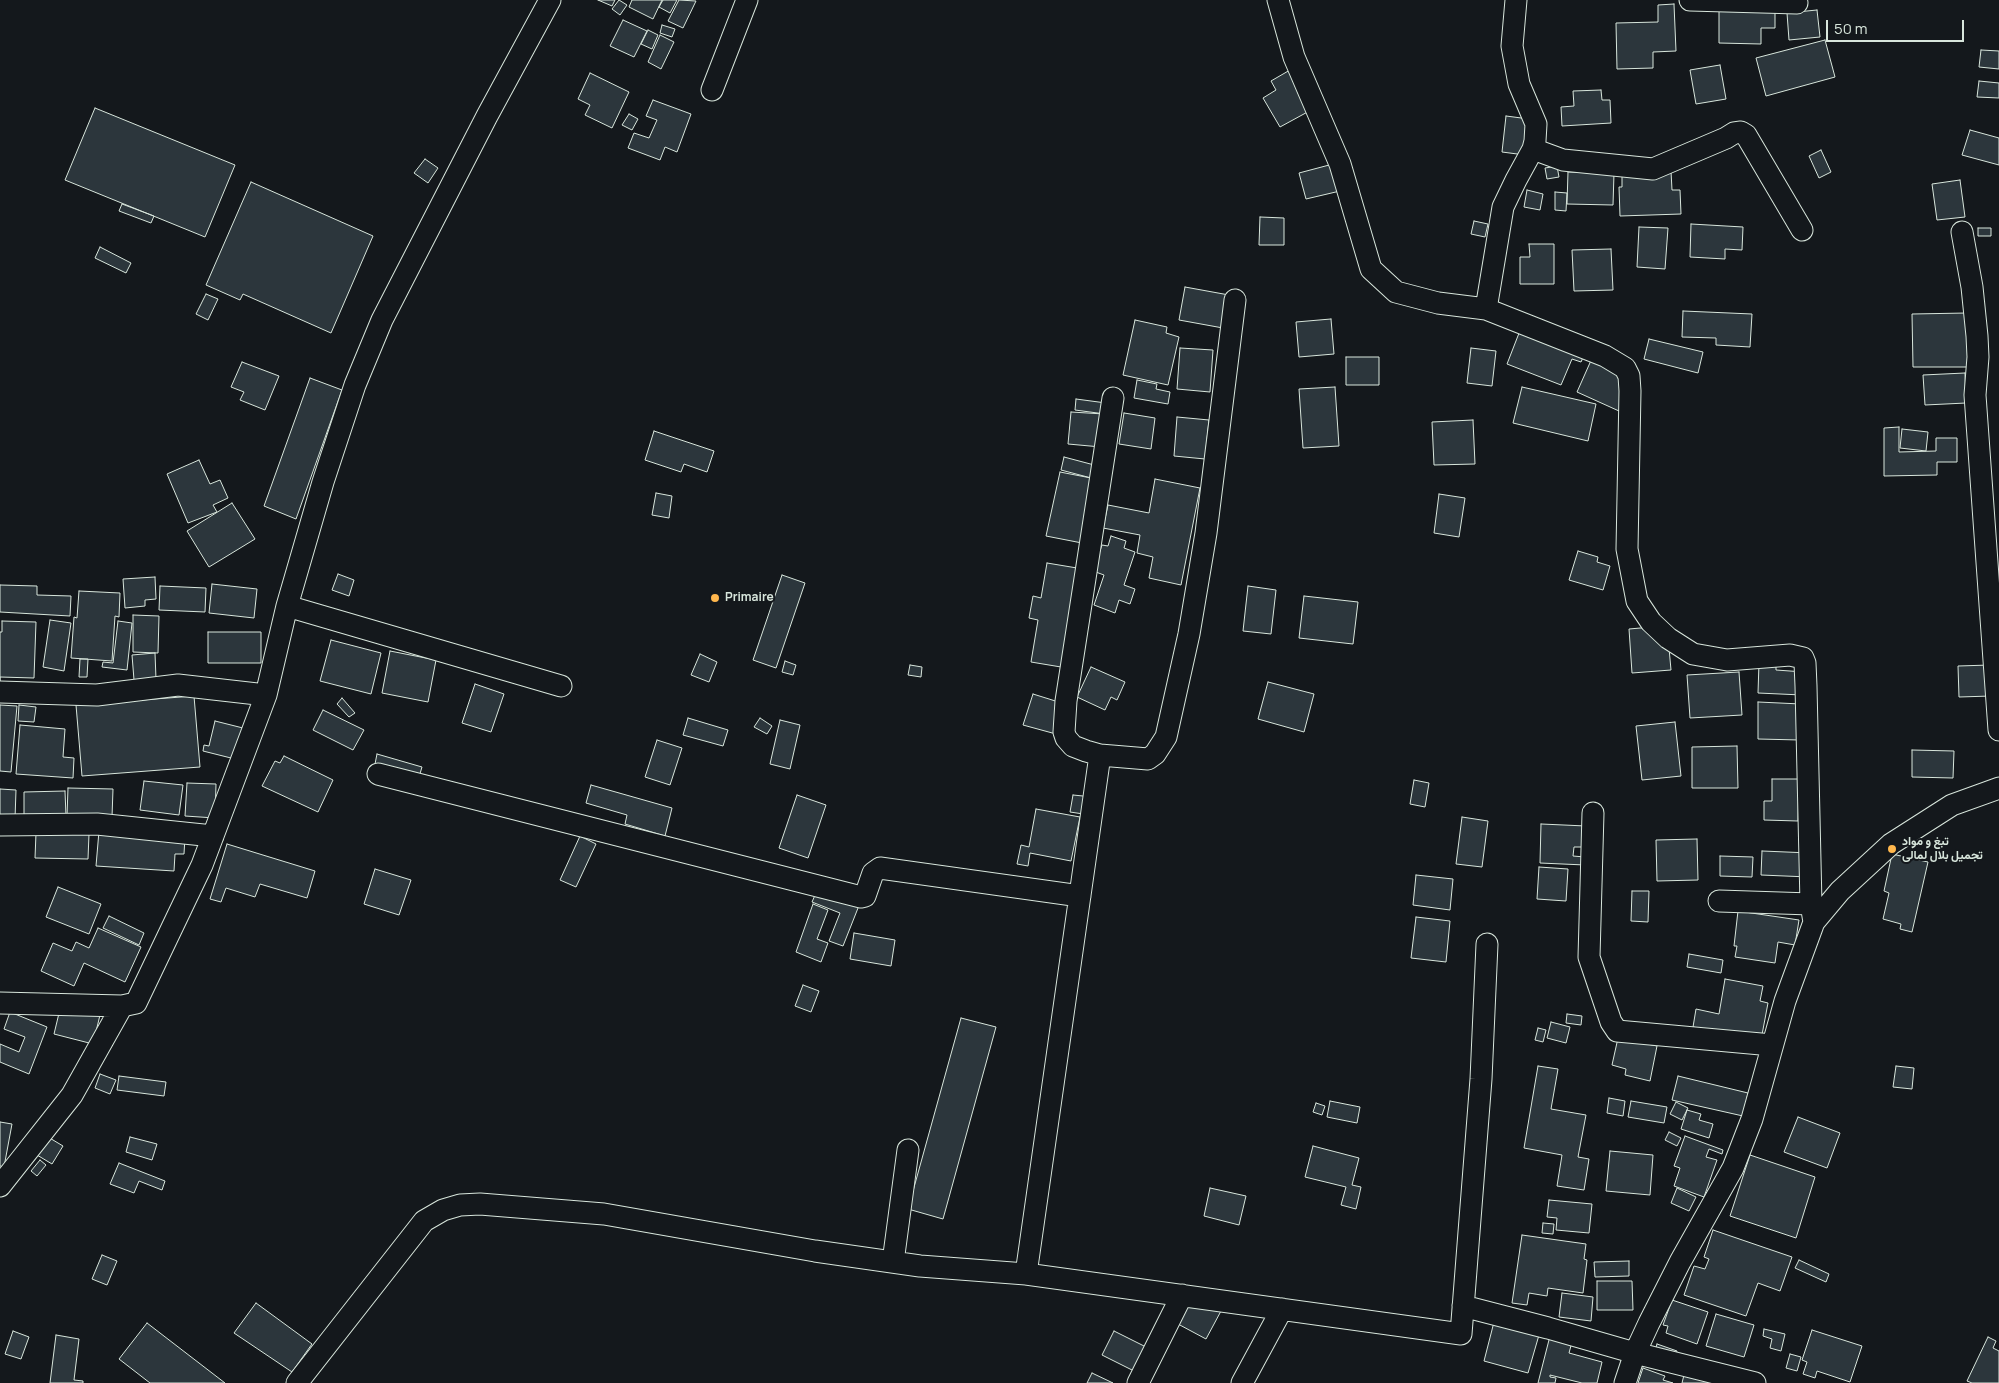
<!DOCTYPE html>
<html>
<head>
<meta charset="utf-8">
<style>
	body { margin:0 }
	#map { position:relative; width:1999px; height:1383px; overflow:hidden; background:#14181c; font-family:Manrope,sans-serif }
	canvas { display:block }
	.scale { position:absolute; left:1826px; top:20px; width:138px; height:22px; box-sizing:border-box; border:2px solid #d8e6dc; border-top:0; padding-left:6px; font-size:15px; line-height:18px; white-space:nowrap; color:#d8e6dc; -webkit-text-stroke:4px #14181c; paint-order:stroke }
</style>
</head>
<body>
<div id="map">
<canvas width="1999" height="1383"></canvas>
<div class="scale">50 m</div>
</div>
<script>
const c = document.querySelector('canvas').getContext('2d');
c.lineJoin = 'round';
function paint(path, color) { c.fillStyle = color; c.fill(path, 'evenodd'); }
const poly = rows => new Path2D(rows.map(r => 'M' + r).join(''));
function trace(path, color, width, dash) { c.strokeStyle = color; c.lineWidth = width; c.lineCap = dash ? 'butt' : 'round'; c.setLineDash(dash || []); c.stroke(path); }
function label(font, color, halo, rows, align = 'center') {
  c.font = font + ' Manrope,Vazirmatn,sans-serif'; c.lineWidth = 4; c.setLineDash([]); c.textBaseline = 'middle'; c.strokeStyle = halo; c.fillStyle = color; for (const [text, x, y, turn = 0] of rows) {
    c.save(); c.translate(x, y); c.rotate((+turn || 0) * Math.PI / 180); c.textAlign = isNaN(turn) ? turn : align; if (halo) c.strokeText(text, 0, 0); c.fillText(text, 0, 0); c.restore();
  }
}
const building = poly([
	[598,0,615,0,612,6,598,0],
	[619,0,627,5,620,15,612,9,619,0],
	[632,0,662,0,653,19,629,7,632,0],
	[663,0,677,0,670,13,659,7,663,0],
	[679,0,696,1,683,28,668,21,679,0],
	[1674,4,1676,51,1653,52,1653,68,1617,69,1616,23,1658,22,1658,5,1674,4],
	[1719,8,1775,8,1775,28,1761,28,1761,44,1719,43,1719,8],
	[1817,10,1820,37,1789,40,1787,13,1817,10],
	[623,20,647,31,634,57,610,46,623,20],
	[662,25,675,29,672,37,660,33,662,25],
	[648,30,658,35,652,49,641,44,648,30],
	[660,35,674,42,661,69,648,62,660,35],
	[1825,40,1835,77,1766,96,1756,58,1825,40],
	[1981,50,1999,51,1999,69,1979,67,1981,50],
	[1720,65,1726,99,1696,104,1690,70,1720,65],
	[1290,70,1313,109,1280,127,1263,98,1276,90,1271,81,1290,70],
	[590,73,629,92,612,128,585,115,590,105,578,99,590,73],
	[1979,81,1999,83,1999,98,1977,97,1979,81],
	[1601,90,1602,100,1610,100,1611,123,1562,126,1561,107,1574,106,1573,91,1601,90],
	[653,100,691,114,677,152,665,147,660,160,628,148,634,133,649,138,657,120,646,116,653,100],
	[95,108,235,165,205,237,65,180,95,108],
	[629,114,638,119,632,130,622,125,629,114],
	[1506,116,1529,119,1525,155,1502,152,1506,116],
	[1970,130,1999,138,1999,165,1962,155,1970,130],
	[1821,150,1831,172,1819,178,1809,156,1821,150],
	[425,159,438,168,428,183,414,173,425,159],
	[1333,164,1340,191,1306,199,1299,173,1333,164],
	[1557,166,1559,177,1547,179,1545,168,1557,166],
	[1671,171,1672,190,1680,190,1681,214,1620,216,1619,187,1622,187,1622,172,1671,171],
	[1568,172,1614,173,1613,205,1567,204,1568,172],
	[1960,180,1965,217,1937,220,1932,184,1960,180],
	[251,182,373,236,331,333,243,294,240,300,206,285,251,182],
	[1527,190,1543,194,1540,210,1524,207,1527,190],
	[1555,192,1567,193,1566,211,1555,210,1555,192],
	[122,204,154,216,151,223,119,211,122,204],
	[1260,217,1284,218,1284,245,1259,245,1260,217],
	[1474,221,1488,224,1485,237,1471,234,1474,221],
	[1691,224,1743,227,1742,250,1725,249,1725,259,1690,257,1691,224],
	[1639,227,1668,228,1665,269,1637,267,1639,227],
	[1978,228,1991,228,1991,236,1978,236,1978,228],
	[1529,244,1554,244,1554,284,1520,284,1520,257,1530,257,1529,244],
	[100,247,131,263,126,273,95,258,100,247],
	[1611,249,1613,290,1574,291,1572,250,1611,249],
	[1185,287,1229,295,1223,328,1179,320,1185,287],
	[206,294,218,299,208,320,196,314,206,294],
	[1683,311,1752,314,1750,347,1716,345,1716,338,1682,337,1683,311],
	[1967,313,1968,367,1913,367,1912,314,1967,313],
	[1331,319,1334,354,1299,357,1296,322,1331,319],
	[1135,320,1167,327,1166,333,1179,337,1168,385,1123,375,1135,320],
	[1521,328,1585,353,1581,362,1572,359,1561,385,1507,364,1521,328],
	[1649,339,1703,352,1698,373,1644,359,1649,339],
	[1180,348,1213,350,1210,392,1177,389,1180,348],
	[1471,348,1496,351,1492,386,1467,383,1471,348],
	[1593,356,1619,367,1626,396,1619,411,1577,392,1593,356],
	[1346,357,1379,357,1379,385,1346,385,1346,357],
	[242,362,279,376,265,410,240,400,244,392,231,387,242,362],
	[1965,373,1966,403,1925,405,1923,375,1965,373],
	[310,378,342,390,296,519,264,506,310,378],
	[1137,380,1157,384,1156,389,1170,392,1168,404,1134,398,1137,380],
	[1335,387,1339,446,1303,448,1299,389,1335,387],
	[1522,387,1596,404,1588,441,1513,423,1522,387],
	[1076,399,1106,403,1105,414,1075,410,1076,399],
	[1071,412,1104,414,1101,447,1068,444,1071,412],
	[1124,413,1155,418,1151,449,1119,444,1124,413],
	[1177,417,1209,420,1205,459,1174,456,1177,417],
	[1473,420,1475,464,1434,465,1432,422,1473,420],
	[1899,427,1899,452,1936,451,1936,438,1957,438,1957,462,1937,462,1937,475,1884,476,1884,428,1899,427],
	[1902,429,1928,432,1926,451,1900,448,1902,429],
	[654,431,714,451,707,472,684,464,681,472,645,460,654,431],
	[1064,457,1098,466,1095,479,1061,470,1064,457],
	[199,460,210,484,220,480,228,498,213,505,217,512,188,523,167,474,199,460],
	[1060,472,1091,478,1084,517,1086,518,1082,543,1046,536,1060,472],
	[1155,479,1200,488,1181,585,1149,578,1153,557,1137,553,1140,535,1103,528,1108,505,1149,513,1155,479],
	[656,493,672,496,669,518,652,515,656,493],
	[1439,494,1465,498,1459,537,1434,533,1439,494],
	[232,503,255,539,209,567,187,531,232,503],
	[1111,536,1126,541,1124,548,1135,552,1124,585,1135,589,1130,604,1119,600,1115,613,1094,605,1104,575,1093,571,1102,545,1108,546,1111,536],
	[1578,551,1598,557,1597,562,1610,566,1603,590,1569,580,1578,551],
	[1047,563,1083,569,1067,668,1031,662,1038,620,1029,618,1033,596,1041,598,1047,563],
	[338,574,354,580,349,596,332,590,338,574],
	[782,575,805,583,776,668,753,660,782,575],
	[155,577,156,599,145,600,145,606,125,608,123,579,155,577],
	[212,584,257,589,254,618,209,613,212,584],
	[0,585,37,586,37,595,71,596,70,616,0,612,0,585],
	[160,586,206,588,205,612,159,610,160,586],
	[1248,586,1276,590,1271,634,1243,631,1248,586],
	[79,591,120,593,119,617,115,616,112,661,71,658,74,617,77,618,79,591],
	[1304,596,1358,602,1353,644,1299,638,1304,596],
	[133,615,159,616,158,653,133,652,133,615],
	[50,620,71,623,64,671,43,667,50,620],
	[2,621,36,622,34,678,0,677,0,683,0,632,2,632,2,621],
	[118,621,132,623,127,670,102,667,103,662,113,663,118,621],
	[1652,627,1669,648,1671,670,1632,673,1629,629,1652,627],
	[208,632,261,632,261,663,208,663,208,632],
	[331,640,381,653,371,694,320,681,331,640],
	[390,651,436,660,428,702,382,693,390,651],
	[155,653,156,679,134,680,132,655,155,653],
	[700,654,717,662,709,682,691,675,700,654],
	[80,659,88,659,87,677,79,677,80,659],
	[785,661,796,665,793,675,782,672,785,661],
	[1759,663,1776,664,1776,670,1804,672,1802,695,1758,693,1759,663],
	[910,665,922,667,921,677,908,675,910,665],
	[1990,665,1991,696,1959,697,1958,666,1990,665],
	[1091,667,1125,682,1117,700,1111,697,1105,710,1077,697,1091,667],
	[1739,672,1742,715,1690,718,1687,675,1739,672],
	[1268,682,1314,694,1304,732,1258,719,1268,682],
	[475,684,504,694,491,732,462,723,475,684],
	[1033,694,1065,704,1056,734,1023,725,1033,694],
	[194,696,200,767,82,776,76,705,194,696],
	[342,698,355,713,349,717,337,704,342,698],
	[1758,702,1801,704,1800,740,1758,739,1758,702],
	[0,705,17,706,11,772,0,771,0,705],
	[19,705,36,707,34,722,18,721,19,705],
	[323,710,364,730,353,750,313,730,323,710],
	[688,718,728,730,723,746,683,735,688,718],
	[760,718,772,726,767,734,754,727,760,718],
	[780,720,800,725,790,769,770,764,780,720],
	[215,721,243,728,235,759,203,751,204,745,209,746,215,721],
	[1675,722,1681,776,1642,780,1636,726,1675,722],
	[20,725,65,729,63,757,74,758,73,778,16,774,20,725],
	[657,740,682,748,670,785,645,777,657,740],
	[1737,746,1738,788,1692,788,1692,747,1737,746],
	[1912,750,1954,751,1953,778,1912,777,1912,750],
	[377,754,422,767,419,777,375,764,377,754],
	[284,756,333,780,318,812,262,786,275,761,280,763,284,756],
	[1772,779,1799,779,1798,821,1764,820,1764,801,1772,801,1772,779],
	[1414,780,1429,783,1425,807,1410,804,1414,780],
	[144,781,183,785,179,815,140,810,144,781],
	[187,783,216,784,215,818,185,816,187,783],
	[591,785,672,808,665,836,625,824,627,815,586,803,591,785],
	[68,788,113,789,112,817,67,816,68,788],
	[0,789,16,790,15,819,0,818,0,789],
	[65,791,66,816,24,816,24,792,65,791],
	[797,795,826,805,808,858,779,848,797,795],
	[1073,795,1093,797,1090,815,1070,812,1073,795],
	[1036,809,1080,817,1071,861,1030,853,1028,866,1017,864,1021,845,1029,847,1036,809],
	[1462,817,1488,821,1482,867,1456,864,1462,817],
	[1541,824,1586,826,1585,847,1574,847,1573,856,1585,857,1585,865,1540,863,1541,824],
	[99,831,185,837,184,854,175,854,174,871,96,866,99,831],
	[36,833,89,834,88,859,35,858,36,833],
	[580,836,596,844,576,887,560,880,580,836],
	[1697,839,1698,880,1657,881,1656,840,1697,839],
	[227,844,315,871,307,898,260,884,255,897,226,888,221,902,210,899,227,844],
	[1762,851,1810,853,1809,877,1761,875,1762,851],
	[1892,854,1928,862,1912,932,1900,929,1901,924,1883,919,1889,893,1884,891,1892,854],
	[1720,856,1753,857,1752,877,1720,876,1720,856],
	[1539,867,1568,869,1566,901,1537,899,1539,867],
	[375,869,411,880,399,915,364,904,375,869],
	[1416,875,1453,879,1450,910,1413,905,1416,875],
	[819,886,860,903,843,946,829,941,840,913,812,902,819,886],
	[58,887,101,904,89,934,46,917,58,887],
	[1632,891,1649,891,1648,922,1631,921,1632,891],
	[813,904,828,910,817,939,828,943,821,962,796,952,813,904],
	[1738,911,1799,920,1795,945,1778,942,1775,963,1735,957,1737,946,1734,946,1738,911],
	[109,916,144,933,139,945,103,928,109,916],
	[1416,917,1450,921,1446,962,1411,958,1416,917],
	[98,928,141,947,125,982,84,963,74,986,41,971,53,943,72,951,76,942,89,948,98,928],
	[854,933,895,940,891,966,850,959,854,933],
	[1689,954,1723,960,1721,973,1687,967,1689,954],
	[1725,979,1763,986,1760,1001,1768,1003,1761,1040,1693,1027,1696,1009,1719,1014,1725,979],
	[803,985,819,991,811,1012,795,1006,803,985],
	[61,1005,100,1015,93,1044,54,1034,61,1005],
	[10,1012,47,1027,29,1074,0,1062,0,1044,19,1052,25,1037,4,1029,10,1012],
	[1567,1014,1582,1016,1581,1025,1566,1023,1567,1014],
	[961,1018,996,1027,943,1219,908,1209,961,1018],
	[1551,1022,1570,1027,1566,1043,1547,1038,1551,1022],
	[1538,1028,1546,1030,1543,1042,1535,1040,1538,1028],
	[1618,1038,1657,1046,1650,1081,1625,1075,1626,1069,1612,1065,1618,1038],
	[1538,1066,1558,1069,1551,1109,1586,1115,1578,1157,1589,1159,1584,1190,1557,1186,1562,1155,1524,1148,1538,1066],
	[1896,1066,1914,1068,1912,1089,1893,1087,1896,1066],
	[100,1074,116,1080,110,1094,95,1088,100,1074],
	[119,1076,166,1082,164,1096,117,1090,119,1076],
	[1678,1076,1748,1093,1743,1116,1672,1100,1678,1076],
	[1609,1098,1625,1101,1623,1116,1607,1113,1609,1098],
	[1330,1101,1360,1107,1357,1123,1327,1117,1330,1101],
	[1631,1101,1667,1107,1664,1123,1628,1117,1631,1101],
	[1676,1102,1688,1108,1682,1120,1670,1114,1676,1102],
	[1316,1103,1325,1106,1322,1115,1313,1112,1316,1103],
	[1687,1110,1701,1114,1699,1120,1713,1124,1709,1138,1681,1129,1687,1110],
	[1798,1117,1840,1133,1827,1168,1784,1152,1798,1117],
	[0,1122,12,1124,4,1167,0,1166,0,1122],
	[1669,1132,1681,1138,1677,1146,1665,1140,1669,1132],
	[1685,1136,1723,1150,1722,1154,1709,1149,1706,1157,1717,1160,1704,1197,1674,1186,1680,1168,1674,1166,1685,1136],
	[48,1137,63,1146,52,1164,37,1155,48,1137],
	[130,1137,157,1144,152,1160,126,1152,130,1137],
	[1313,1146,1359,1158,1352,1185,1361,1187,1356,1209,1341,1205,1346,1187,1305,1177,1313,1146],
	[1610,1151,1653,1155,1650,1195,1606,1191,1610,1151],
	[1750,1155,1815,1177,1796,1238,1730,1216,1750,1155],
	[40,1160,46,1165,37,1176,31,1171,40,1160],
	[119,1163,165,1181,162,1190,139,1181,134,1193,110,1184,119,1163],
	[1210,1188,1246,1196,1239,1225,1204,1216,1210,1188],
	[1677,1188,1696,1197,1689,1211,1671,1203,1677,1188],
	[1549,1200,1592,1204,1589,1233,1556,1230,1557,1218,1547,1217,1549,1200],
	[1543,1223,1554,1224,1553,1234,1542,1233,1543,1223],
	[1713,1230,1792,1257,1780,1291,1758,1283,1746,1316,1684,1295,1694,1266,1705,1269,1709,1259,1704,1257,1713,1230],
	[1522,1235,1586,1244,1584,1259,1587,1260,1583,1293,1548,1288,1547,1296,1529,1293,1527,1305,1512,1303,1522,1235],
	[102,1255,117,1261,107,1285,92,1279,102,1255],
	[1799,1260,1829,1274,1826,1282,1795,1268,1799,1260],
	[1629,1261,1629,1276,1595,1277,1594,1262,1629,1261],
	[1597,1281,1632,1281,1633,1310,1597,1310,1597,1281],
	[1562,1293,1593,1297,1591,1321,1559,1317,1562,1293],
	[1672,1300,1708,1312,1697,1344,1666,1333,1668,1326,1663,1325,1672,1300],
	[256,1303,312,1344,292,1372,234,1333,256,1303],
	[1188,1305,1221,1311,1206,1339,1178,1324,1188,1305],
	[1716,1314,1754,1325,1744,1357,1706,1346,1716,1314],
	[1494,1322,1539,1335,1528,1373,1484,1361,1494,1322],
	[147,1323,225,1383,150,1383,119,1359,147,1323],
	[1764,1329,1785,1334,1781,1351,1770,1348,1772,1339,1763,1336,1764,1329],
	[1812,1330,1862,1346,1850,1382,1817,1371,1815,1378,1803,1374,1807,1362,1802,1360,1812,1330],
	[13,1331,29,1337,21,1359,5,1354,13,1331],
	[1114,1331,1146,1347,1134,1371,1102,1355,1114,1331],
	[56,1335,79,1339,74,1380,83,1381,83,1383,50,1383,56,1335],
	[1550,1336,1572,1342,1569,1353,1602,1362,1597,1383,1582,1383,1550,1375,1550,1377,1556,1378,1555,1383,1538,1383,1550,1336],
	[1988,1337,1996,1341,1993,1348,1999,1351,1999,1383,1972,1383,1967,1381,1988,1337],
	[1657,1344,1677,1351,1675,1358,1655,1351,1657,1344],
	[1790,1354,1801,1357,1797,1371,1786,1368,1790,1354],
	[1643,1368,1665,1376,1663,1380,1673,1383,1638,1383,1643,1368],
	[1685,1371,1733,1383,1682,1383,1685,1371],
	[1092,1373,1113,1383,1087,1383,1092,1373]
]);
const minor = poly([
	[1278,0,1294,57,1340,164,1371,269,1396,292,1438,303,1486,309],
	[1516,0,1512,46,1519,84,1536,124,1535,141,1533,149,1516,180,1503,207,1486,309,1605,356,1625,368,1629,376,1630,391,1627,549,1637,601,1651,622,1668,638,1693,654,1727,660,1790,655,1803,658,1805,663,1806,686,1811,904,1814,922],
	[1690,0,1797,3],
	[712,90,747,0],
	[1533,149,1563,160,1653,169,1726,138,1734,133,1741,132,1746,135,1802,230],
	[1962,232,1972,287,1977,336,1978,357,1975,395,1999,730],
	[1113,398,1066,701,1064,732,1066,738,1073,746,1086,751,1100,755,1148,759,1155,754,1166,737,1189,634,1206,533,1235,300],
	[287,606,561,686],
	[0,692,97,695,178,685,266,695],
	[1100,755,1026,1274,1461,1334,1481,1079,1487,944],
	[378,774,861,897,865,896,873,873,880,868,1080,896],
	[1593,813,1589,957,1611,1022,1617,1031,1772,1045],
	[0,825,97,824,213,836],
	[1719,901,1811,904],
	[0,1003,122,1006],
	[0,1186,72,1095,122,1006,136,1003,202,865,266,695,287,606,323,482,355,385,382,320,487,116,550,0],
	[893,1262,908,1150],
	[1463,1306,1548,1328,1635,1353,1755,1383],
	[297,1383,424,1221,443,1210,460,1205,480,1204,604,1214,815,1251,920,1266,1026,1274],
	[1138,1383,1182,1295],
	[1242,1383,1282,1309],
	[1625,1383,1635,1353,1649,1323,1680,1262,1733,1168,1752,1119,1785,1001,1814,922,1840,891,1891,844,1952,805,1999,788]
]);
const markers = [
	[715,598,5,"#ffb74d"],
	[1892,849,5,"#ffb74d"]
];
const poiNames = [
	["Primaire",725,598],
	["تبغ و مواد",1902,842],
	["تجميل بلال لمالى",1902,856]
];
paint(building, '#2c363c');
trace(building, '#d8e6dc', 1);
trace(minor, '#d8e6dc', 23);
trace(minor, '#14181c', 21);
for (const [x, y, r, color] of markers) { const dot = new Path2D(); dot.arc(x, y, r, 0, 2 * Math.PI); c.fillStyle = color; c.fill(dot); trace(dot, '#14181c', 2); }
label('bold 12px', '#d8e6dc', '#14181c', poiNames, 'left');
</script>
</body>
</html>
